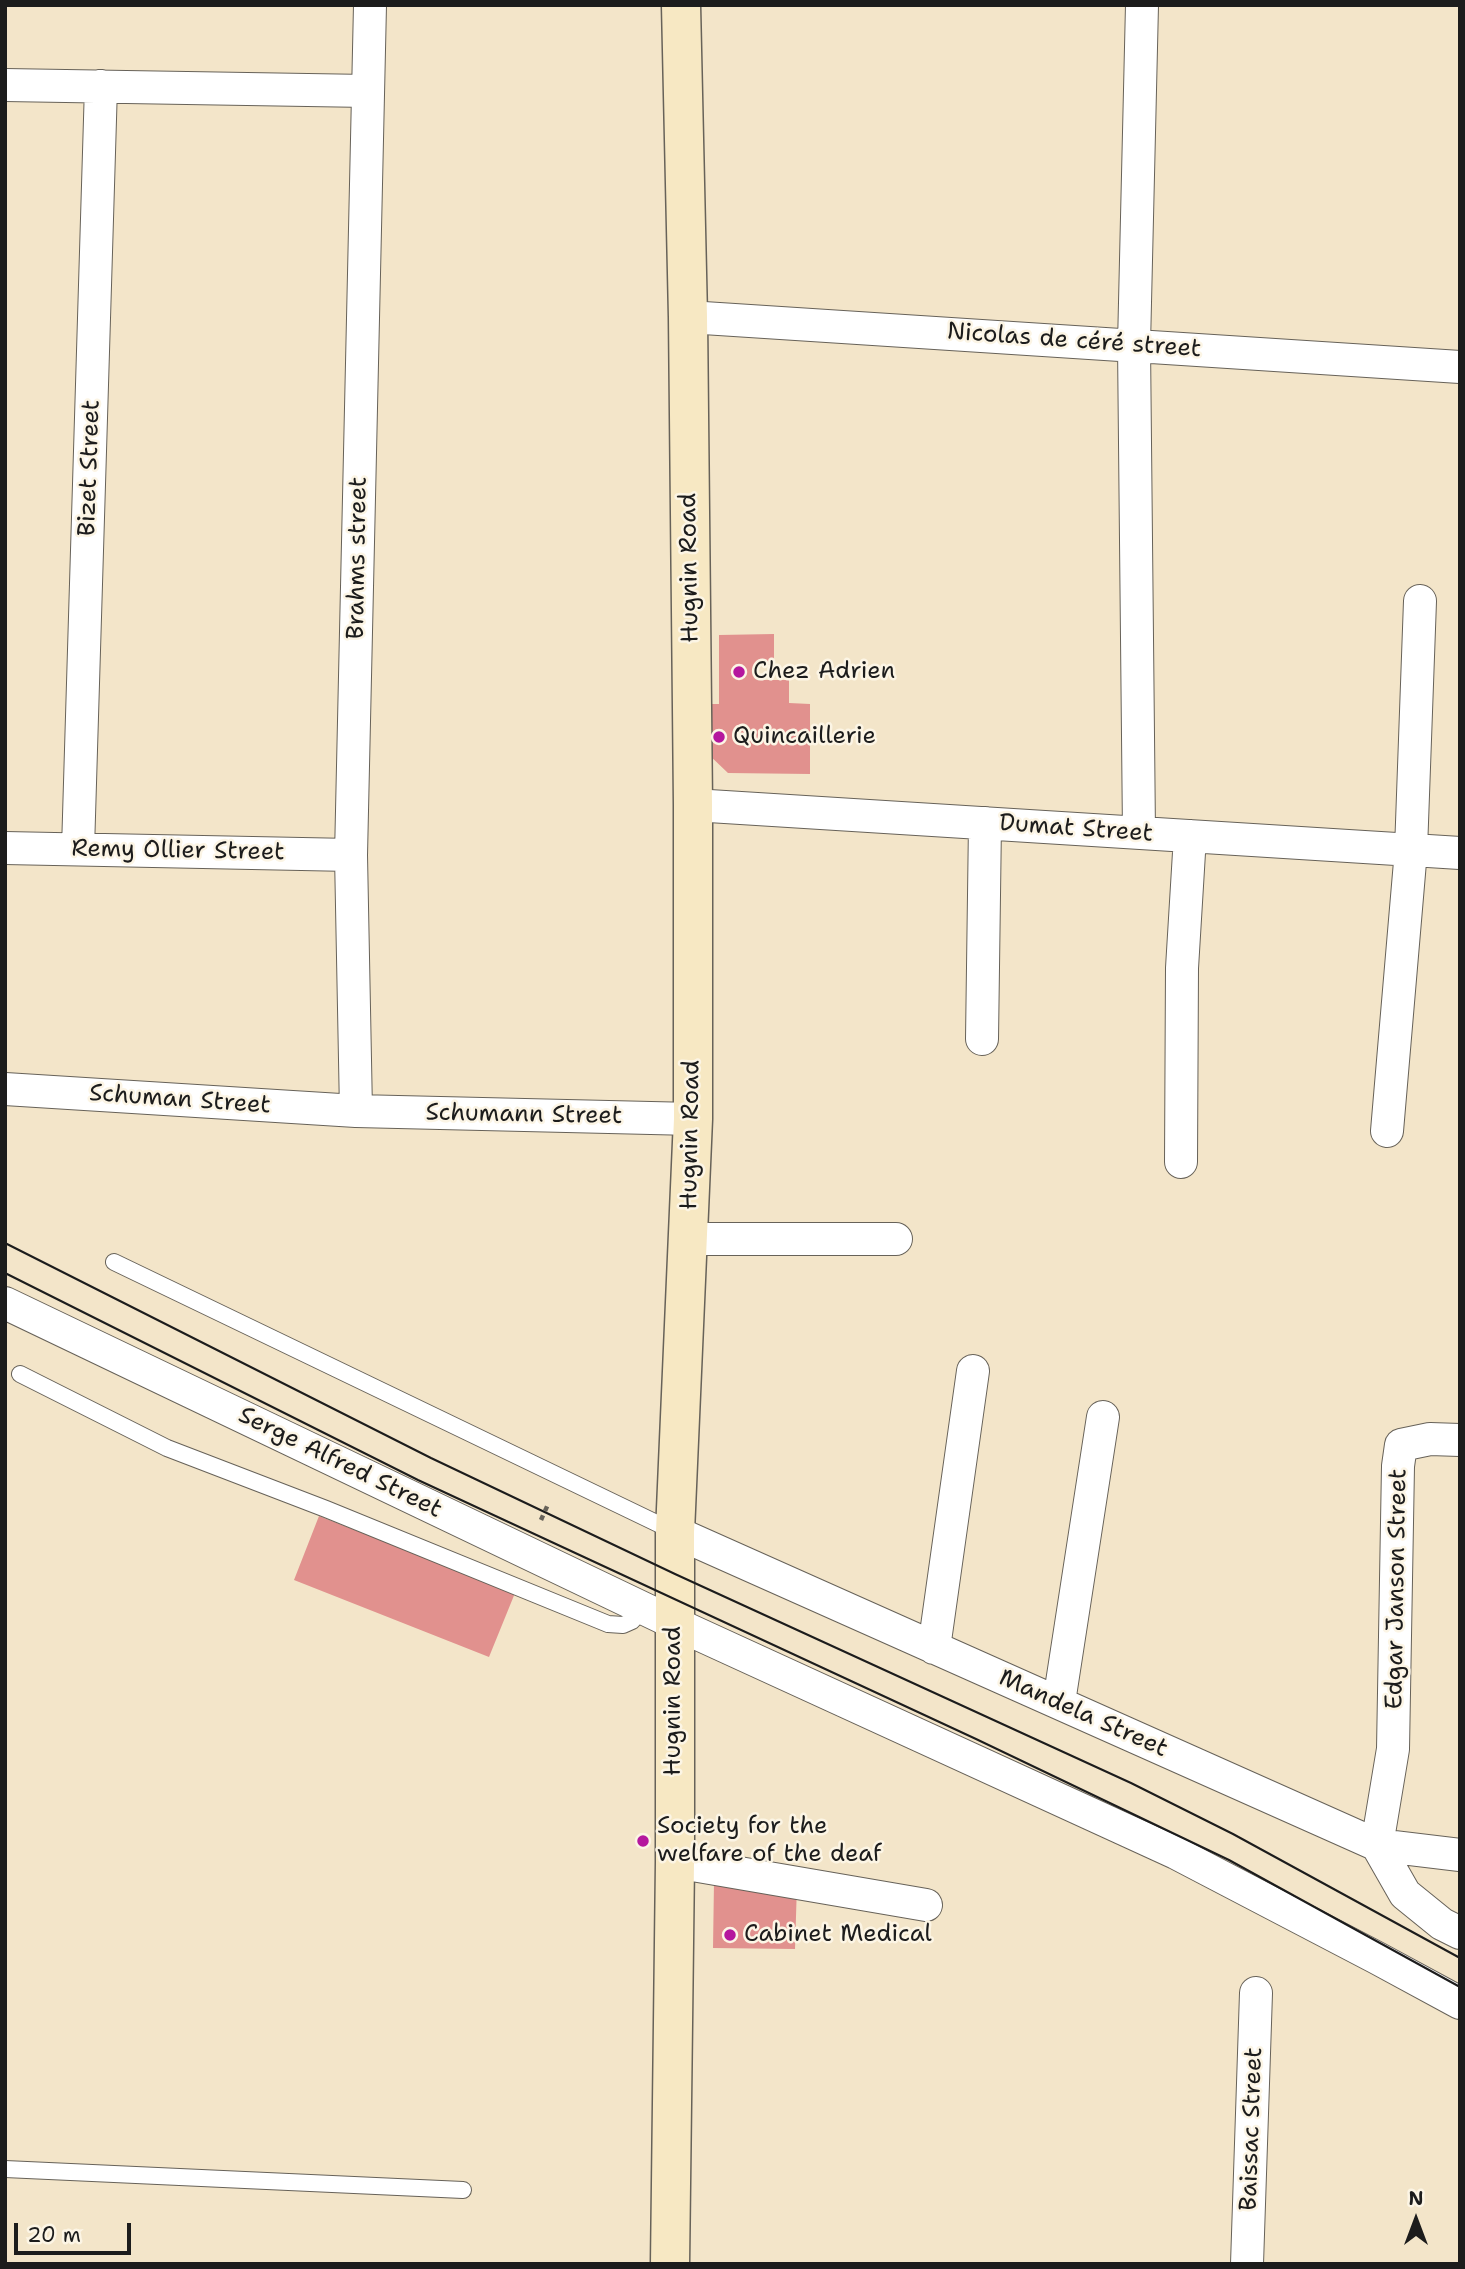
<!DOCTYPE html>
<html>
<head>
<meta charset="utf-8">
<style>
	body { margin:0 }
	#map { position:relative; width:1465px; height:2269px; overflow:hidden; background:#f3e5c9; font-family:"Shantell Sans",sans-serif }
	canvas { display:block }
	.frame { position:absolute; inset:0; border:7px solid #1c1c1c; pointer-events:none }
	.north { position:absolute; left:1381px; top:2185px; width:70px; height:70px; -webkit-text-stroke:5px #fcf5e5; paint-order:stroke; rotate:0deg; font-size:19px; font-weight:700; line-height:28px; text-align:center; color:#1c1c1c }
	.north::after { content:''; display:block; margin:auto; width:24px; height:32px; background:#1c1c1c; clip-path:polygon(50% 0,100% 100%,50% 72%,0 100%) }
	.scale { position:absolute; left:14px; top:2223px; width:117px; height:32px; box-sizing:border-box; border:4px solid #1c1c1c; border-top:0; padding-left:9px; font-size:21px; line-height:24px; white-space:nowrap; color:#1c1c1c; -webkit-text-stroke:5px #fcf5e5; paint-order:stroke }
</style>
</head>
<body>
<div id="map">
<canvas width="1465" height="2269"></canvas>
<div class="frame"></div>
<div class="north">N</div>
<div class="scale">20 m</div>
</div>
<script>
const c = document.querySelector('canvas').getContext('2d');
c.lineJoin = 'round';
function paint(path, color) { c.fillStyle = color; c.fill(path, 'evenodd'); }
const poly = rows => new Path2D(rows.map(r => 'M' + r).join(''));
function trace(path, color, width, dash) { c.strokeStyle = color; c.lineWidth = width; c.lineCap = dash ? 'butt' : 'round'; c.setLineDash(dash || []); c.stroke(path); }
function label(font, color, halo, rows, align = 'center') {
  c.font = font + ' "Shantell Sans",sans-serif'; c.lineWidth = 5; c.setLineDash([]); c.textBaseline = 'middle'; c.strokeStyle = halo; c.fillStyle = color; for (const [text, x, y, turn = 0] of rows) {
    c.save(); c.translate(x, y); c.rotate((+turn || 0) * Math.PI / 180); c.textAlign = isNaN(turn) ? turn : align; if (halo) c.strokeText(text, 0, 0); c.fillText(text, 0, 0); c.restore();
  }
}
const building = poly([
	[774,634,774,665,759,665,759,680,789,680,789,703,810,704,810,774,728,773,706,752,705,704,719,704,719,635],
	[319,1516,515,1593,489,1657,294,1580],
	[714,1882,797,1884,795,1949,713,1948]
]);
const path = poly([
	[541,1520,549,1502]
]);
const lane = poly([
	[114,1262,673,1531],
	[20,1374,167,1448,326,1509,608,1624,623,1625,632,1621,643,1608],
	[5,2169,463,2190]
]);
const street = poly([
	[5,85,368,91],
	[688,317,1460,367],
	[693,805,1460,853],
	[1139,833,1134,345,1142,5],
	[5,848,351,855],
	[78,849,101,86],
	[982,1039,985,823],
	[5,1089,356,1111,693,1119],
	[356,1111,351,855,370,5],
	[1387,1131,1411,850,1420,601],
	[1181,1162,1182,968,1190,836],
	[689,1239,896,1239],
	[5,1303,674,1623,1176,1853,1377,1958,1460,2003],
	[1460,1440,1430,1439,1401,1445,1398,1466,1393,1749,1377,1845,1460,1855],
	[675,1532,1377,1845,1405,1894,1442,1924,1460,1933],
	[934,1648,973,1371],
	[1059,1702,1103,1417],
	[675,1862,926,1905],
	[1247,2264,1256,1993]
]);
const secondary = poly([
	[670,2264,675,1862,675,1532,693,1119,693,805,688,317,681,5]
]);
const tram = poly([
	[5,1243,431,1458,675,1574,1131,1783,1233,1834,1460,1958],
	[5,1273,418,1480,976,1739,1229,1860,1460,1987]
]);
const markers = [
	[739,672,7,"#b5179e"],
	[719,737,7,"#b5179e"],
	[643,1841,7,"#b5179e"],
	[730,1935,7,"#b5179e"]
];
const streetNames = [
	["Nicolas de céré street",1074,341,4],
	["Bizet Street",90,468,-88],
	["Brahms street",358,558,-89],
	["Hugnin Road",690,568,-91],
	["Dumat Street",1076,829,4],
	["Remy Ollier Street",178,851,1],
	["Schuman Street",180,1100,4],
	["Schumann Street",524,1115,1],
	["Hugnin Road",691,1135,-89],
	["Serge Alfred Street",340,1463,26],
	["Edgar Janson Street",1397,1589,-89],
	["Hugnin Road",674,1701,-90],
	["Mandela Street",1083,1714,24],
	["Baissac Street",1252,2129,-88]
];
const poiNames = [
	["Chez Adrien",753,672],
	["Quincaillerie",733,737],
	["Society for the",657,1827],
	["welfare of the deaf",657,1855],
	["Cabinet Medical",744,1935]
];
paint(building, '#e1918e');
trace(lane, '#676259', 18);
trace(street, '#676259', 34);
trace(secondary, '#676259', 41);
trace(path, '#676259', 4.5, [5, 5]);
trace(lane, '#fff', 16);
trace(street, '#fff', 32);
trace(secondary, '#f7e8c3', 38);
trace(tram, '#1c1c1c', 2);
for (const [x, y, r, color] of markers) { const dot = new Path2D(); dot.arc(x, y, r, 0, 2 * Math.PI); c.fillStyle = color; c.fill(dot); trace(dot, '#fcf5e5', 2.5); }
label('24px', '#1c1c1c', '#fcf5e5', streetNames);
label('24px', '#1c1c1c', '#fcf5e5', poiNames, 'left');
</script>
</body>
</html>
